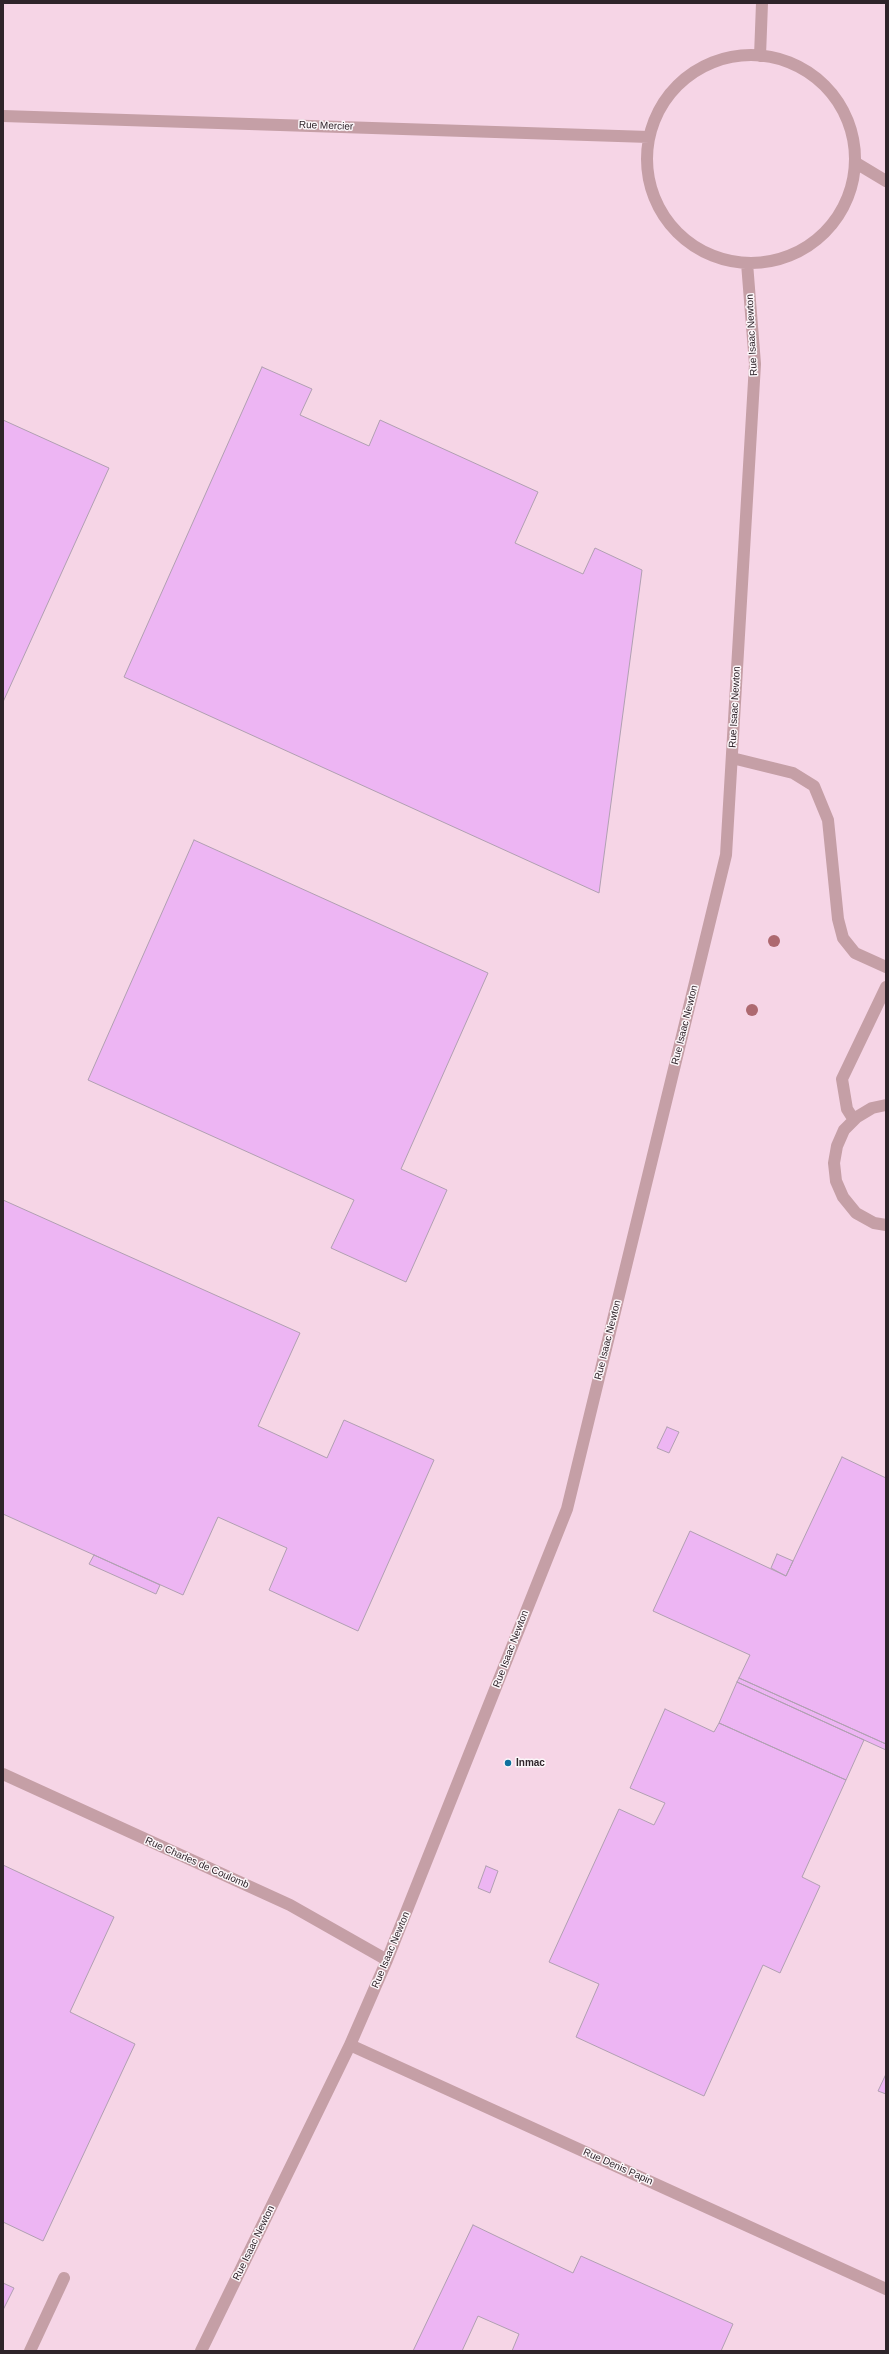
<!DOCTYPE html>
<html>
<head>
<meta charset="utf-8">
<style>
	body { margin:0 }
	#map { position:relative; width:889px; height:2354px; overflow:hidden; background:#fce3f0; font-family:Helvetica,sans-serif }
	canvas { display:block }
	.frame { position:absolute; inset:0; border:4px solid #2e242a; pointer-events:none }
</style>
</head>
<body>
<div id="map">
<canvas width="889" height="2354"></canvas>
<div class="frame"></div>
</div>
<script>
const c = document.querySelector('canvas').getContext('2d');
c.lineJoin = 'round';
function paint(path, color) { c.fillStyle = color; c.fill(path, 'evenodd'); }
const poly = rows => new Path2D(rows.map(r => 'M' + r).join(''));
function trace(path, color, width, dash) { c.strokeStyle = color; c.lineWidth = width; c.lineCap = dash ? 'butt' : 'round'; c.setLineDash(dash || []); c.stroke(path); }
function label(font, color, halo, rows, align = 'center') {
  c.font = font + ' Helvetica,sans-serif'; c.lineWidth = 3; c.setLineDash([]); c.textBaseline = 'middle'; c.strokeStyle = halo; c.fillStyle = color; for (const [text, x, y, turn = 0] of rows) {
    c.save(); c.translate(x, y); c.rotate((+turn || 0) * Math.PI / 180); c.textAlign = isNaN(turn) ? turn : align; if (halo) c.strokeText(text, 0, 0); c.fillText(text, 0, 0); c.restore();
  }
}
const built = poly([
	[3,3,886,3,886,2351,3,2351]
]);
const building = poly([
	[262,367,312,389,300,415,369,446,380,420,538,492,515,543,583,574,595,548,642,570,599,893,124,677,262,367],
	[3,420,109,468,3,702,3,420],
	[194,840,488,973,401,1169,447,1190,406,1282,331,1248,354,1200,88,1080,194,840],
	[3,1200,300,1333,258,1426,327,1458,344,1420,434,1460,358,1631,269,1590,287,1548,218,1517,183,1595,3,1514,3,1200],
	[667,1427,679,1432,669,1453,657,1448,667,1427],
	[842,1457,886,1478,886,1744,739,1678,750,1655,653,1611,690,1531,786,1576,842,1457],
	[777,1554,793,1561,786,1576,771,1568,777,1554],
	[94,1555,160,1585,156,1594,89,1564,94,1555],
	[739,1678,886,1744,886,1750,737,1682,739,1678],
	[737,1682,864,1740,846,1780,719,1723,737,1682],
	[665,1709,714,1732,719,1723,846,1780,802,1877,820,1886,780,1973,763,1965,704,2096,576,2037,599,1984,549,1962,619,1809,654,1825,665,1803,630,1788,665,1709],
	[3,1865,114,1917,70,2012,135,2044,43,2241,3,2222,3,1865],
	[486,1866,498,1871,490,1893,478,1888,486,1866],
	[886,2074,886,2094,878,2091,886,2074],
	[473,2225,573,2273,581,2256,733,2324,721,2351,512,2351,519,2334,478,2316,462,2351,413,2351,473,2225],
	[3,2283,14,2288,3,2310,3,2283]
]);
const minor = poly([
	'647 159a104 104 0 1 1 208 0a104 104 0 1 1-208 0Z',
	[760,56,762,3],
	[3,116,649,137],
	[856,163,886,181],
	[732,758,793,773,814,786,828,820,838,919,843,938,855,953,886,967],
	[886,1105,872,1108,857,1117,844,1130,837,1146,834,1163,836,1181,843,1197,856,1213,874,1223,886,1225],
	[854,1120,847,1109,842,1079,886,987],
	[3,1774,290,1905,387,1960],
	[350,2045,886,2289],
	[30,2351,64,2278],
	[201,2351,350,2045,387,1960,567,1509,726,855,755,364,747,263]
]);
const trees = [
	[774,941],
	[752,1010]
];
const markers = [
	[508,1763,4,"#10709e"]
];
const streetNames = [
	["Rue Mercier",326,126,2],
	["Rue Isaac Newton",752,335,-93],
	["Rue Isaac Newton",735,707,-87],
	["Rue Isaac Newton",685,1025,-76],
	["Rue Isaac Newton",608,1340,-76],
	["Rue Isaac Newton",511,1649,-69],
	["Rue Charles de Coulomb",197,1863,24],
	["Rue Isaac Newton",391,1950,-67],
	["Rue Denis Papin",618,2167,24],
	["Rue Isaac Newton",254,2243,-64]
];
const poiNames = [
	["Inmac",516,1763]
];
paint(built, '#f6d5e6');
paint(building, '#edb5f3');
trace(building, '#b1a0b2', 1);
trace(minor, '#c59fa6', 12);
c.fillStyle = '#ad6970';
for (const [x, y] of trees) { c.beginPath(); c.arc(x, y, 6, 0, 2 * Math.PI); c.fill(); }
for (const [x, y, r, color] of markers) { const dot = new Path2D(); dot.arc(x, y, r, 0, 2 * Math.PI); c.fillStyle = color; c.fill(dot); trace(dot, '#fcf6f9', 1.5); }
label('10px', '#2e242a', '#fcf6f9', streetNames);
label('bold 10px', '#2e242a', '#fcf6f9', poiNames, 'left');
</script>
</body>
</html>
